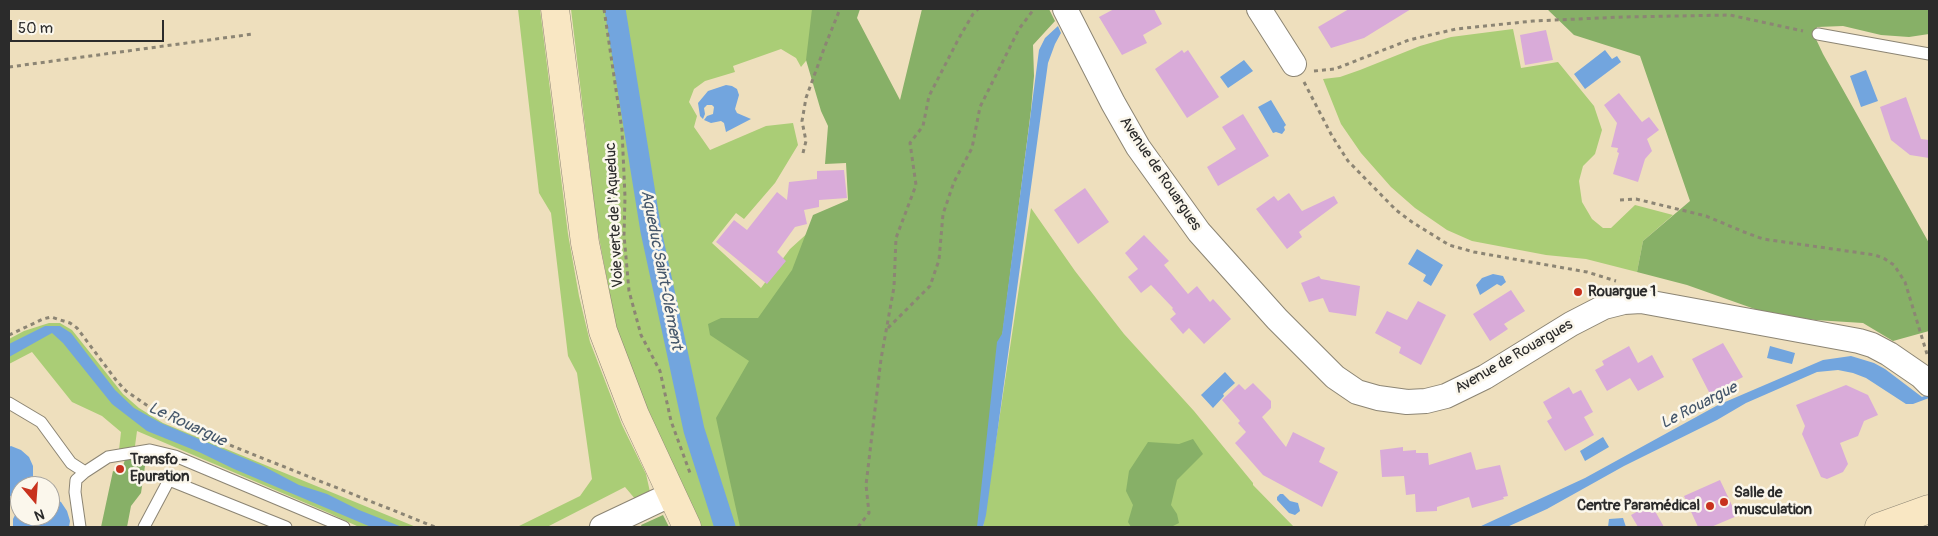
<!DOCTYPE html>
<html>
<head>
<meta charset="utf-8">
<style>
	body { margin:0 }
	#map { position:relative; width:1938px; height:536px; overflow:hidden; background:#eedfbd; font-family:Pangolin,sans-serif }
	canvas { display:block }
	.frame { position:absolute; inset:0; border:10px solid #2b2b2b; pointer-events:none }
	.north { position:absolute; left:10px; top:476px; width:50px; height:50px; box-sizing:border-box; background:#fbf7ec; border:1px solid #a8a59f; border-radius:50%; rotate:162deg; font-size:14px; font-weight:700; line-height:20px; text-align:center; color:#2b2b2b }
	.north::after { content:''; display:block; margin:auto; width:18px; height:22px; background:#c8321e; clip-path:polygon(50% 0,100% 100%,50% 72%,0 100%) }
	.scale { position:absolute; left:10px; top:20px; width:154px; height:22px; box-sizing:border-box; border:2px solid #2b2b2b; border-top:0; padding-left:6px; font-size:15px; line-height:18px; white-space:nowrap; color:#2b2b2b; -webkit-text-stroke:4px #fbf7ec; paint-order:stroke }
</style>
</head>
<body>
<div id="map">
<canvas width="1938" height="536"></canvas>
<div class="frame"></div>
<div class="north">N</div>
<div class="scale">50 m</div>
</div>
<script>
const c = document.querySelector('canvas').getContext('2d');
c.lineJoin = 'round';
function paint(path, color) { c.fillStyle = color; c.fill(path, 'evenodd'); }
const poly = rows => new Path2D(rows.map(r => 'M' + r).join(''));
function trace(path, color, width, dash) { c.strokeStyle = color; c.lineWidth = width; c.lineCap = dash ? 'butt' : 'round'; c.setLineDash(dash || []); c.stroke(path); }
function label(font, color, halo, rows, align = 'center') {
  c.font = font + ' Pangolin,sans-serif'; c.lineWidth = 5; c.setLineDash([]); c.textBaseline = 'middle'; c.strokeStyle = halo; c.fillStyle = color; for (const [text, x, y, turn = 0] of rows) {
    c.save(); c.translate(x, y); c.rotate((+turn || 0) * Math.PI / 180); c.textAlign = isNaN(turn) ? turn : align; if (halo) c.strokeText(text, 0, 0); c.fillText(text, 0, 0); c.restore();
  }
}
const green = poly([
	[518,9,540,9,568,234,579,296,590,342,622,425,646,474,650,492,636,500,625,487,547,527,517,527,580,496,592,479,577,373,568,356,551,213,539,193],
	[571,9,824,9,814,51,801,67,796,58,781,49,733,66,735,72,705,81,694,89,689,102,697,116,694,127,710,150,766,126,793,123,798,145,775,183,744,219,736,213,712,243,761,288,790,249,832,211,749,527,701,527,647,411,617,332,597,227],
	[1513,29,1521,68,1558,62,1594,106,1602,130,1595,154,1583,166,1579,181,1582,202,1592,219,1603,228,1611,228,1635,205,1673,215,1643,241,1637,272,1586,259,1546,255,1472,241,1447,230,1415,208,1391,187,1361,153,1341,124,1323,79,1340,77,1360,70,1420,46,1451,37],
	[1031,208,1075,271,1124,334,1194,411,1253,483,1253,485,1294,527,983,527],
	[49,323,60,323,72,330,123,394,139,408,163,423,416,527,359,527,329,513,137,431,135,446,119,450,121,432,102,416,72,402,32,352,9,364,9,339,24,331]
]);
const forest = poly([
	[812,9,860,9,857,18,900,100,922,9,1049,9,1055,21,1033,45,1034,76,1031,110,978,527,740,527,716,418,749,361,710,335,708,324,721,318,758,318,792,270,813,215,848,200,846,163,825,164,828,126,821,111,806,60],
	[1547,9,1929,9,1929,34,1909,37,1881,35,1843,26,1817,27,1815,37,1823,54,1929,243,1929,331,1893,341,1863,323,1815,320,1766,313,1687,285,1637,272,1643,241,1690,201,1640,56,1574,35],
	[1193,439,1203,454,1177,480,1171,505,1177,514,1179,523,1171,527,1131,527,1128,522,1133,505,1126,491,1129,471,1148,442,1179,444],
	[133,455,141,458,145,466,141,493,131,506,127,527,101,527,113,471,121,473,126,456],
	[663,515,669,527,642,527,641,525]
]);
const water = poly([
	[1058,26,1061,33,1055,44,1048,63,986,515,983,527,977,527,997,342,1002,334,1039,50,1045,38],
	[1605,50,1612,59,1617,56,1621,62,1585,89,1574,74],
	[1244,60,1253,71,1228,88,1220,77],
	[1866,70,1878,101,1861,107,1850,76],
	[726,85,732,86,737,89,739,95,735,109,737,113,751,119,726,132,724,123,721,121,711,123,704,120,707,116,713,114,714,107,712,105,707,105,704,108,705,114,703,119,700,116,698,103,708,91],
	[1271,100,1286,125,1284,127,1285,130,1282,134,1276,132,1273,133,1258,107],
	[1417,249,1443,265,1431,286,1423,281,1426,275,1408,264],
	[1493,274,1503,276,1506,282,1501,286,1497,284,1480,295,1476,285,1482,278],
	[45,326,60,326,71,333,115,390,134,408,161,423,263,466,299,485,327,494,359,510,402,527,371,527,234,469,199,452,147,431,112,404,63,343,52,333,9,357,9,344],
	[1770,346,1795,353,1792,364,1767,358],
	[1851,356,1874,363,1885,369,1922,397,1929,394,1929,398,1913,404,1906,404,1866,378,1853,373,1838,370,1817,372,1746,403,1717,420,1624,466,1547,509,1507,527,1479,527,1585,478,1718,405,1823,360],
	[1225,372,1235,383,1223,394,1224,396,1213,408,1201,395],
	[1603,437,1609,447,1585,461,1580,451],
	[11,446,21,450,29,457,33,466,33,477,29,486,20,486,20,494,11,496,9,496,9,447],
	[1280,494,1283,494,1290,501,1298,503,1300,511,1295,515,1289,513,1277,500,1277,497],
	[50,496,61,502,67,511,70,521,69,527,13,527,13,519,20,505,20,516,50,516],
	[1623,518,1626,527,1608,527,1609,519]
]);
const canal = poly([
	[615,9,651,231,694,430,725,527]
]);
const building = poly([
	[1114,9,1154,9,1162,24,1143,35,1147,43,1122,55,1099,17],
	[1349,9,1411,9,1364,38,1331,48,1318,27],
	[1546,30,1553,60,1525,65,1520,35],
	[1182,50,1184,53,1188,50,1219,97,1187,118,1155,69],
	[1619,93,1642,122,1649,117,1659,130,1647,139,1652,151,1645,159,1638,182,1613,174,1619,153,1617,152,1618,148,1611,147,1617,123,1604,105],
	[1906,97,1921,139,1929,140,1929,158,1910,155,1891,140,1880,107],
	[1243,114,1269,156,1218,186,1207,167,1236,149,1222,127],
	[844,170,847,198,819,200,819,207,804,210,807,224,795,227,777,252,786,261,767,284,716,242,734,220,747,230,777,192,787,200,789,182,817,179,817,171],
	[1085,188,1109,222,1078,244,1054,210],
	[1289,193,1302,211,1334,196,1338,203,1299,232,1302,237,1287,249,1256,209,1274,196,1278,201],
	[1144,235,1169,261,1164,265,1188,294,1197,286,1210,302,1213,299,1231,319,1204,344,1189,328,1183,334,1170,319,1176,314,1172,309,1173,308,1151,285,1141,293,1128,277,1138,269,1125,253],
	[1319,276,1321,279,1360,286,1356,316,1329,312,1323,298,1309,302,1301,283],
	[1511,290,1525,311,1504,324,1508,329,1490,341,1473,314],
	[1418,301,1446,315,1421,365,1399,353,1401,347,1375,333,1387,311,1407,320],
	[1723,343,1743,377,1710,394,1692,359],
	[1629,346,1638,363,1652,355,1664,377,1638,391,1630,378,1607,391,1595,370,1604,365,1602,361],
	[1253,383,1271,401,1271,408,1262,417,1286,447,1293,432,1325,448,1319,462,1338,472,1322,507,1263,475,1235,443,1246,432,1238,423,1240,421,1222,400,1239,384,1245,390],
	[1846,385,1868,395,1878,415,1864,421,1858,436,1840,443,1848,464,1843,472,1827,479,1821,477,1802,434,1805,426,1796,405],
	[1569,387,1573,394,1581,390,1593,412,1584,417,1594,435,1565,451,1547,421,1552,418,1543,402],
	[1403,447,1403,451,1416,450,1416,453,1428,453,1429,465,1471,452,1476,470,1500,465,1508,496,1503,497,1504,499,1472,508,1469,497,1437,507,1437,511,1416,512,1415,494,1406,495,1404,476,1382,477,1380,450],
	[1720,480,1737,516,1711,527,1698,527,1684,496],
	[1651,504,1664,527,1638,527,1631,515]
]);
const path = poly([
	[604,9,622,130,625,197,624,235,629,291,641,335,660,371,671,421,690,473],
	[9,67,253,34],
	[1314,71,1335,69,1409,40,1456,29,1533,21,1623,17,1730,15,1803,31],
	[1304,82,1332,136,1348,161,1396,210,1412,222,1449,245,1474,252,1587,272,1616,281],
	[803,153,806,141,802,121,806,98,825,46,840,9],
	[1620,200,1636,199,1706,216,1744,232,1763,239,1875,255,1885,259,1894,265,1905,282,1927,354],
	[888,328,930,286,939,260,943,214,954,182,972,148,980,107,1019,29,1034,9],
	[9,335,43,319,51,317,70,323,77,328,116,380,126,391,158,413,222,442,435,527],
	[858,527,869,513,866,485,881,359,894,287,896,238,916,185,910,143,923,126,929,96,959,38,973,14,978,9]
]);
const lane = poly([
	[1818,34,1929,54],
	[9,403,41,422,71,463,85,472],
	[80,527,75,492,76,480,85,472,108,457,150,450,175,456,344,527],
	[144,527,169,480,286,527]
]);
const street = poly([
	[1065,9,1113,103,1138,147,1199,232,1277,319,1335,377,1357,392,1378,398,1407,402,1426,401,1446,396,1485,377,1571,324,1604,307,1624,302,1641,301,1859,341,1872,345,1889,354,1921,376,1929,384],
	[1259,9,1294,64],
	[602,527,672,494]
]);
const secondary = poly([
	[555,9,585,243,603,331,635,415,687,527],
	[1879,527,1929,509]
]);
const markers = [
	[1578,292,5,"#c8321e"],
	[120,469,5,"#c8321e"],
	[1724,502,5,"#c8321e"],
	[1710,506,5,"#c8321e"]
];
const streetNames = [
	["Avenue de Rouargues",1160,174,56],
	["Voie verte de l'Aqueduc",615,215,-93],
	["Avenue de Rouargues",1514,357,-30]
];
const poiNames = [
	["Rouargue 1",1588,292],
	["Transfo -",130,460],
	["Epuration",130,477],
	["Salle de",1734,493],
	["musculation",1734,510],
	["Centre Paramédical",1700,506,"right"]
];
const waterNames = [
	["Aqueduc Saint-Clément",661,270,79],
	["Le Rouargue",1699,406,-27],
	["Le Rouargue",187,425,25]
];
paint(green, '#aacd76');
paint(forest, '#87b067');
paint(water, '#72a5de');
trace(canal, '#72a5de', 21);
paint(building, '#d9abd9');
trace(lane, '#8c8574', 13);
trace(street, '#8c8574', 26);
trace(secondary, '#8c8574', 29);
trace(path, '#8c8574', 3, [4, 4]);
trace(lane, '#fff', 11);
trace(street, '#fff', 24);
trace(secondary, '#f9e7c3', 28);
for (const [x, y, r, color] of markers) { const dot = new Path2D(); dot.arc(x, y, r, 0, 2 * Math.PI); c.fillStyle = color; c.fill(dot); trace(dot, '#fbf7ec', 2); }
label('15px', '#2b2b2b', '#fbf7ec', streetNames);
label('bold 15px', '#2b2b2b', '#fbf7ec', poiNames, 'left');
label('italic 16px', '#44566a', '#fbf7ec', waterNames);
</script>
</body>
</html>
